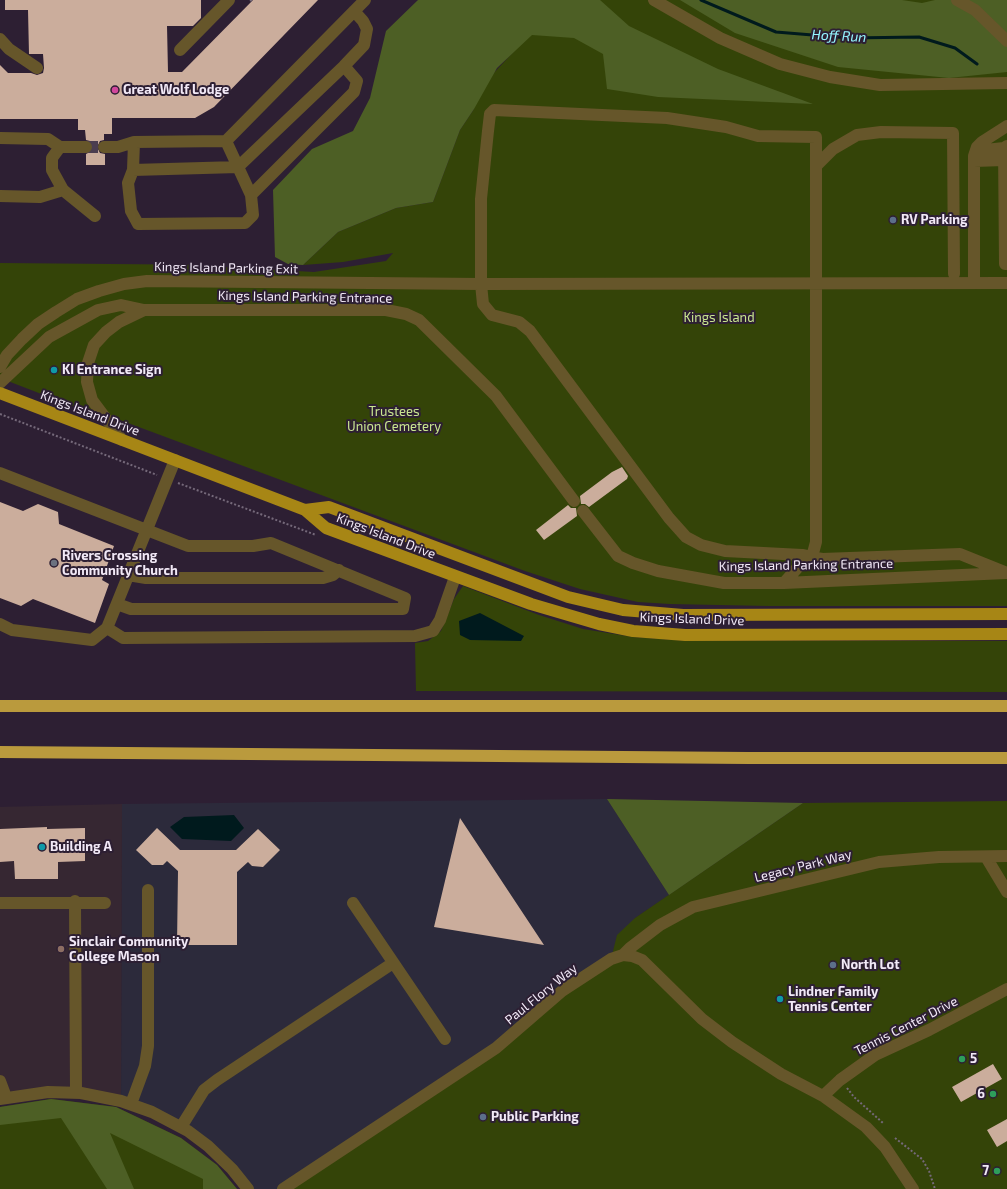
<!DOCTYPE html>
<html>
<head>
<meta charset="utf-8">
<style>
	body { margin:0 }
	canvas { display:block; background:#2d1f33 }
</style>
</head>
<body>
<canvas width="1007" height="1189"></canvas>
<script>
const c = document.querySelector('canvas').getContext('2d');
c.lineJoin = 'round';
function paint(path, color) { c.fillStyle = color; c.fill(path, 'evenodd'); }
const poly = rows => new Path2D(rows.map(r => 'M' + r).join(''));
function trace(path, color, width, dash) { c.strokeStyle = color; c.lineWidth = width; c.lineCap = dash ? 'butt' : 'round'; c.setLineDash(dash || []); c.stroke(path); }
function label(font, color, halo, rows, align = 'center') {
  c.font = font + ' "Exo 2",sans-serif'; c.lineWidth = 4; c.setLineDash([]); c.textBaseline = 'middle'; c.strokeStyle = halo; c.fillStyle = color; for (const [text, x, y, turn = 0] of rows) {
    c.save(); c.translate(x, y); c.rotate((+turn || 0) * Math.PI / 180); c.textAlign = isNaN(turn) ? turn : align; if (halo) c.strokeText(text, 0, 0); c.fillText(text, 0, 0); c.restore();
  }
}
const commercial = poly([
	[607,799,669,895,635,918,611,959,514,1034,283,1189,248,1189,208,1146,121,1101,122,804]
]);
const education = poly([
	[122,804,121,1101,97,1095,0,1099,0,807]
]);
const green = poly([
	[562,0,1007,0,1007,606,768,606,670,604,638,602,580,589,525,571,120,420,75,407,0,378,0,263,221,265,225,267,314,272,386,261,393,253,343,262,303,265,338,232,396,208,433,202,460,130,474,109,476,92],
	[463,586,539,615,583,629,633,637,688,641,1007,641,1007,692,416,691,415,643,428,641,441,631,454,599],
	[1007,801,1007,1189,283,1189,496,1048,611,959,617,935,635,918,803,803],
	[51,1099,116,1107,181,1138,217,1165,237,1189,0,1189,0,1107]
]);
const forest = poly([
	[418,0,600,0,629,26,718,69,813,104,658,97,607,89,603,54,574,38,532,35,497,68,474,109,460,130,433,202,396,208,338,232,303,265,288,264,275,257,273,190,312,149,353,131,370,98,386,31],
	[680,0,902,0,922,3,935,0,1007,0,1007,72,949,78,838,67,735,33],
	[607,799,803,803,669,895],
	[51,1099,116,1107,181,1138,217,1165,237,1189,203,1189,203,1179,110,1133,134,1189,107,1189,61,1118,0,1125,0,1107]
]);
const water = poly([
	[480,613,524,636,521,641,470,640,460,635,459,621],
	[234,815,244,828,231,841,182,839,170,827,184,817]
]);
const stream = poly([
	[701,0,776,32,849,38,919,37,955,48,977,64]
]);
const building = poly([
	[5,0,201,0,201,18,193,26,167,26,168,72,182,72,253,0,318,0,214,107,195,118,112,118,112,134,104,134,104,140,100,141,97,147,100,153,105,154,105,165,86,165,86,154,92,151,93,147,90,141,86,140,85,130,78,130,78,119,0,119,0,65,8,73,31,73,37,75,43,73,44,68,43,54,29,54,28,10,5,10],
	[622,467,628,476,627,479,589,507,585,504,581,504,580,496,612,472],
	[0,502,23,511,38,504,58,512,59,524,114,546,102,580,109,584,95,623,33,599,21,606,0,598],
	[568,505,571,508,576,508,577,516,544,540,536,530],
	[460,818,544,945,434,927],
	[47,827,47,829,85,828,85,861,58,862,58,879,15,879,14,861,0,862,0,829],
	[157,828,180,850,236,850,258,829,280,850,263,867,252,866,248,862,237,872,237,945,177,945,178,871,167,861,163,865,152,865,136,850],
	[993,1064,1002,1079,961,1102,952,1087],
	[1007,1119,1007,1141,997,1147,987,1130]
]);
const minorTunnel = poly([
	[86,147,104,147]
]);
const path = poly([
	[250,0,252,1],
	[0,414,157,475],
	[178,483,316,535],
	[847,1088,854,1097,883,1123],
	[895,1138,922,1159,929,1171,935,1189]
]);
const minor = poly([
	[654,0,720,38,780,64,830,77,880,85,1007,83],
	[957,0,975,10,1007,41],
	[0,39,9,49,37,68],
	[180,50,229,0],
	[0,138,48,139,60,147],
	[134,142,133,170,128,183,131,211,138,224,245,223,253,215,251,195,226,141],
	[86,147,60,147,52,158,52,170,63,190,95,216],
	[104,147,118,147,134,142,226,141,365,0],
	[1004,148,1005,264,1007,264],
	[976,151,1004,148,1007,146],
	[974,161,1004,160],
	[816,166,833,149,857,135,881,132,953,133,954,274],
	[133,170,238,167,344,66,364,45,367,29,363,21,354,11],
	[251,195,354,92,357,81,344,66],
	[0,196,40,197,63,190],
	[974,283,974,156,977,147,982,142,1007,126],
	[0,367,7,355,22,339,38,324,56,312,77,299,99,291,124,284,147,281,481,284,1007,283],
	[0,383,49,337,98,310,121,305,144,310,386,310,406,314,419,320,496,396,574,501],
	[122,440,92,400,87,382,88,363,94,345,106,332,119,322,144,310],
	[0,473,188,546,253,546,271,543,405,598,403,609,131,609,117,604],
	[583,511,618,556,633,563,658,571,724,583,784,583,1006,573],
	[128,575,146,578,323,578,333,575,339,570],
	[784,583,799,566,812,557,816,542,816,137,758,136,726,127,667,118,494,110,490,114,488,131,481,199,481,284,483,304,492,315,519,322,530,331,669,518,686,537,701,545,725,551,802,555,822,559,960,554,1007,573],
	[0,624,12,630,92,640,107,628,175,460],
	[107,628,123,638,415,636,433,631,440,620,455,577],
	[986,857,1007,892],
	[75,901,76,1093],
	[0,903,105,903],
	[353,903,445,1039],
	[623,955,630,948,660,925,693,907,879,862,939,857,1007,856],
	[0,1081,6,1097],
	[823,1096,840,1080,875,1055,929,1030,1007,989],
	[0,1099,48,1092,81,1093,121,1101,152,1112,188,1131,208,1146,232,1169,248,1189],
	[131,1104,145,1066,148,1046,148,890],
	[181,1127,204,1090,217,1080,393,963],
	[283,1189,496,1048,562,991,611,959,623,955,632,956,642,960,702,1019,732,1042,781,1074,823,1096,866,1127,885,1147,913,1189]
]);
const major = poly([
	[0,393,305,510,326,528,531,604,599,624,633,631,685,635,1007,634],
	[305,510,329,507,568,597,623,610,683,615,1007,614]
]);
const highway = poly([
	[0,706,1007,706],
	[0,752,748,758,1007,758]
]);
const markers = [
	[115,90,4,"#d1479c"],
	[893,220,4,"#5c6f8a"],
	[54,370,4,"#0f9aa8"],
	[54,563,4,"#6b7280"],
	[42,847,4,"#0f9aa8"],
	[61,949,4,"#8d6e63"],
	[833,965,4,"#5c6f8a"],
	[780,999,4,"#0f9aa8"],
	[962,1059,4,"#2e9e5b"],
	[993,1094,4,"#2e9e5b"],
	[483,1117,4,"#5c6f8a"],
	[997,1171,4,"#2e9e5b"]
];
const poiNames = [
	["Great Wolf Lodge",123,90],
	["RV Parking",901,220],
	["KI Entrance Sign",62,370],
	["Rivers Crossing",62,556],
	["Community Church",62,571],
	["Building A",50,847],
	["Sinclair Community",69,942],
	["College Mason",69,957],
	["North Lot",841,965],
	["Lindner Family",788,992],
	["Tennis Center",788,1007],
	["5",970,1059],
	["6",985,1094,"right"],
	["Public Parking",491,1117],
	["7",989,1171,"right"]
];
const streetNames = [
	["Kings Island Parking Exit",226,268,1],
	["Kings Island Parking Entrance",305,297,1],
	["Kings Island Drive",90,413,21],
	["Kings Island Drive",386,536,21],
	["Kings Island Parking Entrance",806,565,-1],
	["Kings Island Drive",692,619,2],
	["Legacy Park Way",803,866,-14],
	["Paul Flory Way",541,994,-39],
	["Tennis Center Drive",906,1026,-27]
];
const parkNames = [
	["Kings Island",719,318],
	["Trustees",394,412],
	["Union Cemetery",394,427]
];
const waterNames = [
	["Hoff Run",839,36,3]
];
paint(commercial, '#2c2a3b');
paint(education, '#362732');
paint(green, '#344408');
paint(forest, '#4d5f25');
paint(water, '#001a1d');
trace(stream, '#001a1d', 3);
paint(building, '#cbad9c');
trace(minorTunnel, '#4b3d50', 12, [12, 6]);
trace(path, '#75697a', 2, [2, 2]);
trace(minor, '#66562a', 12);
trace(major, '#a78615', 12);
trace(highway, '#ba9a3d', 12);
for (const [x, y, r, color] of markers) { const dot = new Path2D(); dot.arc(x, y, r, 0, 2 * Math.PI); c.fillStyle = color; c.fill(dot); trace(dot, '#2d1f33', 1.5); }
label('bold 13px', '#f2e9f7', '#2d1f33', poiNames, 'left');
label('13px', '#f2e9f7', '#2d1f33', streetNames);
label('13px', '#cae791', '#2d1f33', parkNames);
label('italic 14px', '#95f6ff', '#2d1f33', waterNames);
</script>
</body>
</html>
